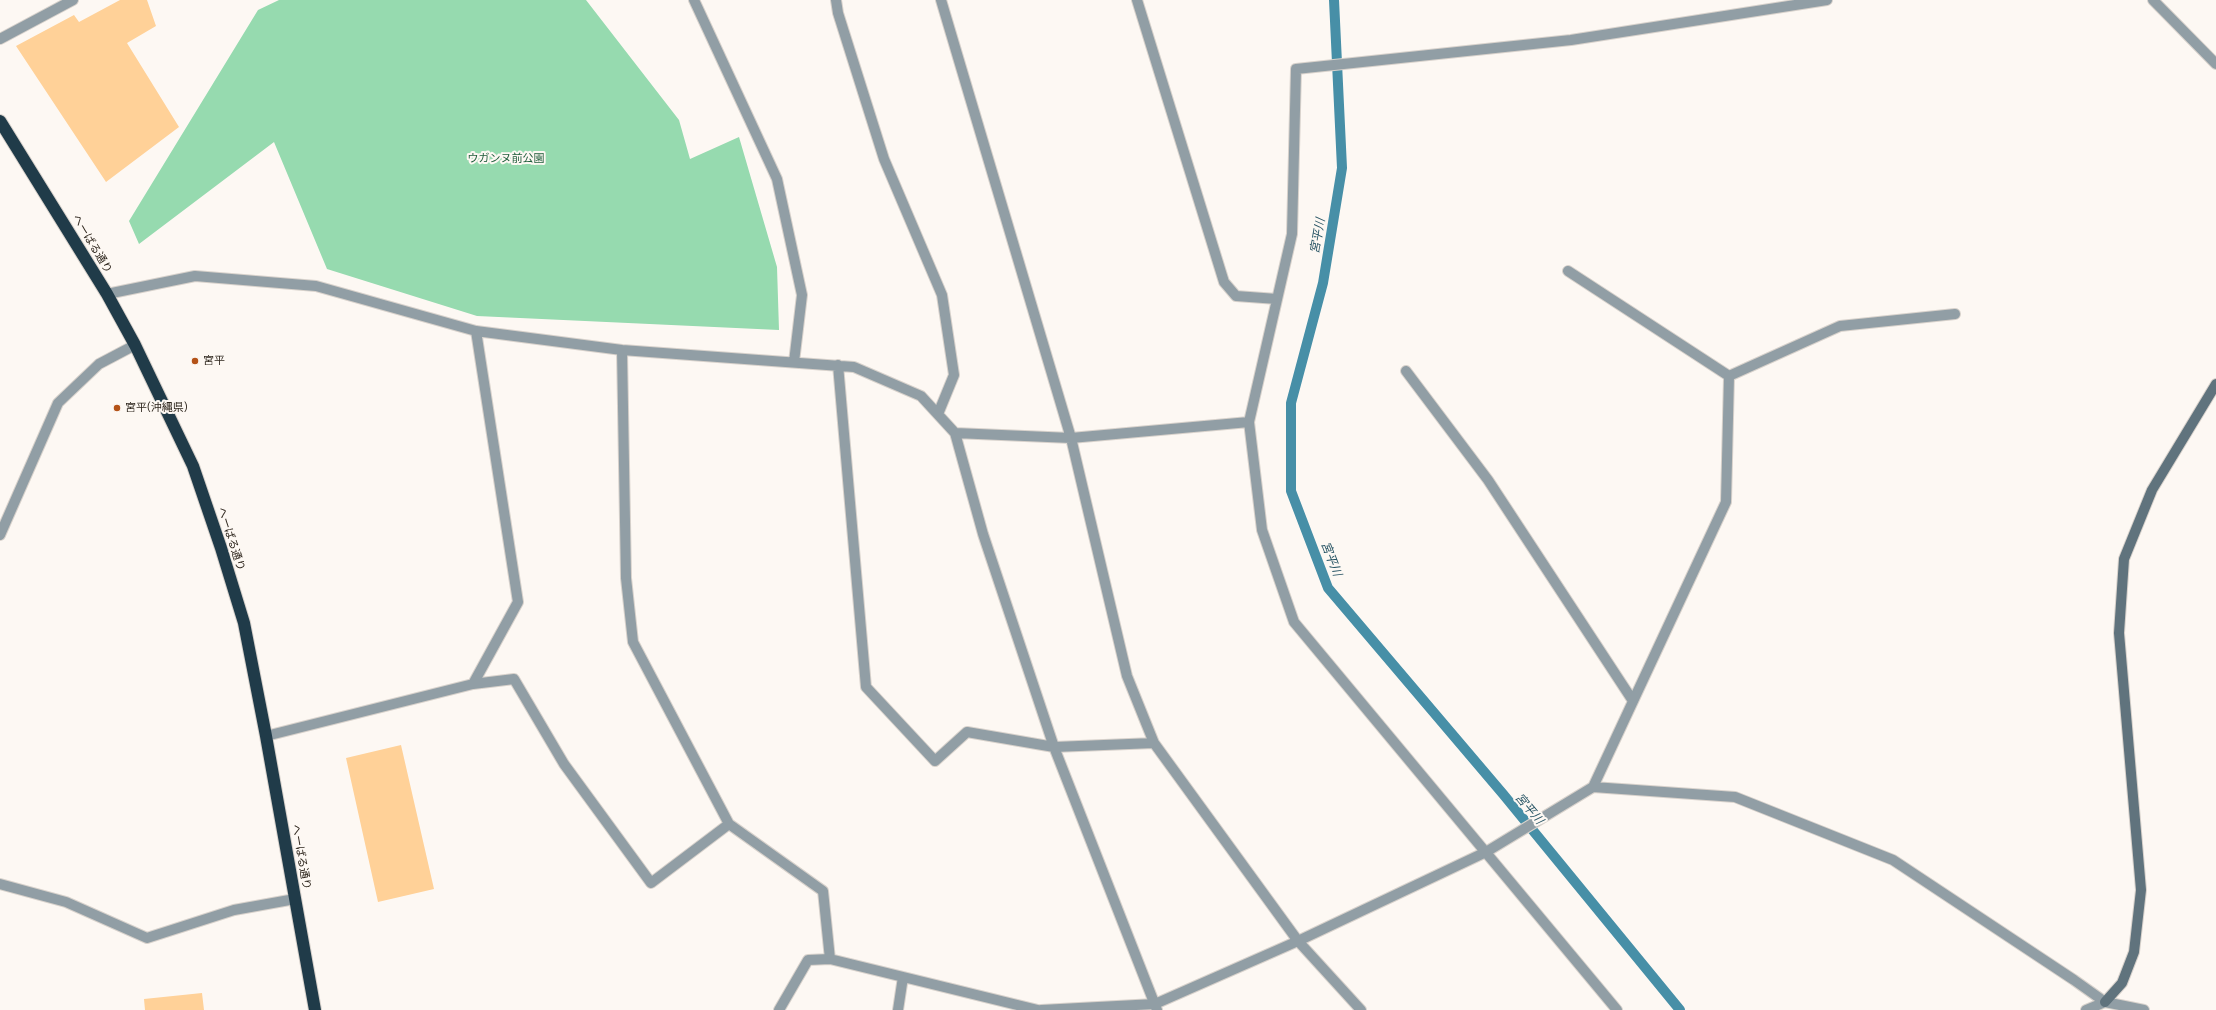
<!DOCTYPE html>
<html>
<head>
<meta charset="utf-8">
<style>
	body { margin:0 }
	canvas { display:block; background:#fdf8f3 }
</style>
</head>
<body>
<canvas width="2216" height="1010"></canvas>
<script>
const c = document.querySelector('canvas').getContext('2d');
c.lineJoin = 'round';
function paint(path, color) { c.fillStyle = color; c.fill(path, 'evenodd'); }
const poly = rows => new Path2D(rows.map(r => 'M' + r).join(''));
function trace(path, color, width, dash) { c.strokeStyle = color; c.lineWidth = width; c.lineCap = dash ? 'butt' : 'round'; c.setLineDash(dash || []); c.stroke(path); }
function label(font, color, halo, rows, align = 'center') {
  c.font = font + ' Figtree,"Noto Sans JP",sans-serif'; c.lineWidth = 4; c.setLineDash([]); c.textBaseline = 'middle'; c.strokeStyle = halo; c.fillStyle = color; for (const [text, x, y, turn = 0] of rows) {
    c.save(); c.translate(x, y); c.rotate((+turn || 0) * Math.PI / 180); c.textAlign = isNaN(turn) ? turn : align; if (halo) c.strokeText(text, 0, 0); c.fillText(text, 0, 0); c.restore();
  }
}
const green = poly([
	[279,0,586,0,679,120,690,159,739,137,777,267,779,330,477,316,327,269,274,142,139,244,129,221,258,10]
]);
const stream = poly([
	[1334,0,1342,168,1323,283,1291,403,1291,491,1328,588,1503,794,1680,1010]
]);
const building = poly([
	[120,0,147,0,156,26,127,43,179,127,106,182,16,46,74,15,79,22],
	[401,745,434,889,378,902,346,758],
	[202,993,204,1010,145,1010,144,999]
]);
const street = poly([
	[694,0,777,179,802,295,794,362],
	[836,0,838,13,884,159,942,295,954,375,938,414],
	[941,0,1071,438,1127,676,1154,743,1298,941,1361,1010],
	[1137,0,1224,282,1236,296,1277,299],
	[2153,0,2216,64],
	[0,39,73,0],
	[1568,271,1729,376,1726,502,1593,787],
	[107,294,195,276,316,286,476,331,622,350,854,367,921,396,955,433,983,534,1054,747,1157,1010],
	[622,350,626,578,633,642,729,824,823,891,830,959],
	[838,365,866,687,935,761,967,732,1054,747,1154,743],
	[1406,371,1488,480,1633,701],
	[1729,376,1840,326,1955,314],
	[1249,422,1262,530,1294,622,1617,1010],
	[955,433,1071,438,1249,422,1292,234,1296,69,1571,40,1827,0],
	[0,535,58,403,99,364,135,345],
	[473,684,514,679,564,764,651,883,729,824],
	[266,736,473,684,518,602,476,331],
	[0,884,66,902,147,938,234,910,295,899],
	[779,1010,808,960,830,959,1038,1010],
	[898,1010,903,977],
	[1041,1010,1155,1004,1298,941,1486,852,1593,787,1735,797,1893,860,2074,980,2105,1002,2144,1010],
	[2086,1010,2105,1002]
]);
const secondary = poly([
	[2105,1002,2122,983,2134,952,2141,890,2119,633,2124,559,2152,490,2216,384]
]);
const highway = poly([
	[0,121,107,294,135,345,193,466,221,548,244,623,266,736,315,1010]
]);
const markers = [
	[195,361,4,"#b45217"],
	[117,408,4,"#b45217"]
];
const parkNames = [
	["ウガンヌ前公園",506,159]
];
const streetNames = [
	["へーばる通り",92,244,59],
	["へーばる通り",231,539,72],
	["へーばる通り",301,857,80]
];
const poiNames = [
	["宮平",203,361],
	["宮平(沖縄県)",125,408]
];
const waterNames = [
	["宮平川",1318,236,-80],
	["宮平川",1331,559,69],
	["宮平川",1529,809,50]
];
paint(green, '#96daaf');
trace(stream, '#478fa7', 10);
paint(building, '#ffd198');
trace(street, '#d8d2cc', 12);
trace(secondary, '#d8d2cc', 12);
trace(highway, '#d8d2cc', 14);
trace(street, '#919ea5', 10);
trace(secondary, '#60737d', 10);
trace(highway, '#203b49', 12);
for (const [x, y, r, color] of markers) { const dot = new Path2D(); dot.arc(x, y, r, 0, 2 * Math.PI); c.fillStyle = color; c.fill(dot); trace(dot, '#fdf8f3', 1.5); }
label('11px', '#1e5c3a', '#fdf8f3', parkNames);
label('11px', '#2d251c', '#fdf8f3', streetNames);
label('11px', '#2d251c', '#fdf8f3', poiNames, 'left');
label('italic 12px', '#275464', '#fdf8f3', waterNames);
</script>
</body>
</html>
